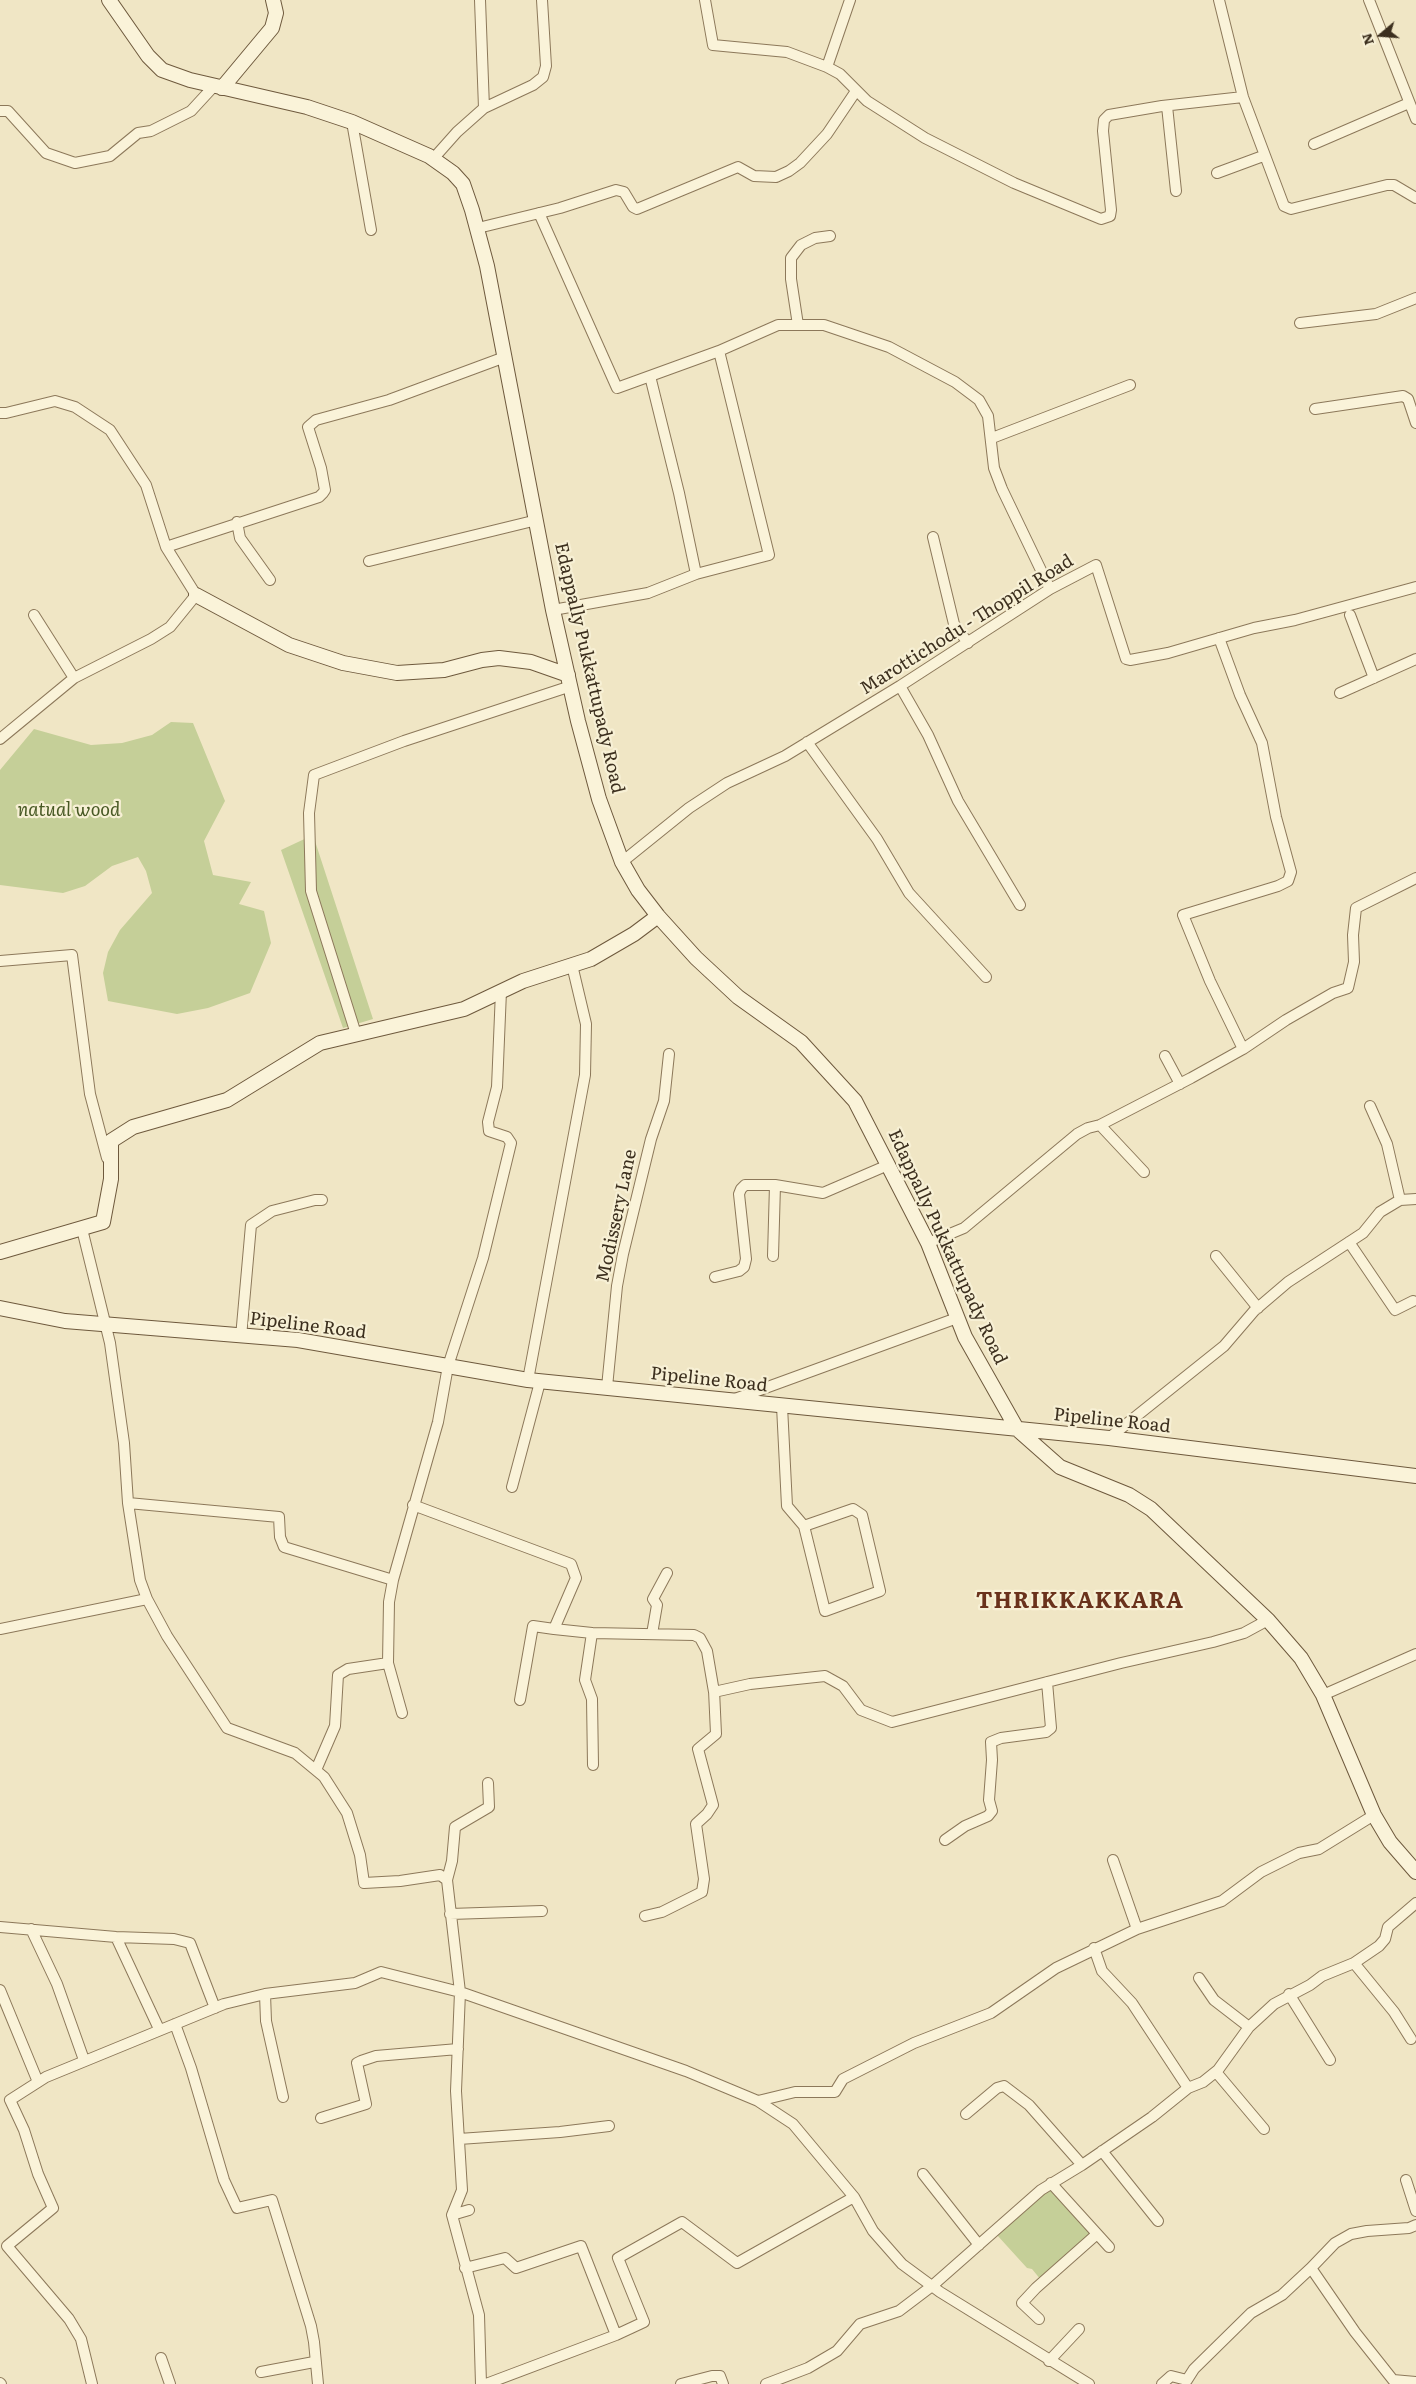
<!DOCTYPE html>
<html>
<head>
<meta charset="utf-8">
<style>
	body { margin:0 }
	#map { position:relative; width:1416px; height:2384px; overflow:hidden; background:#f0e6c5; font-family:Literata,serif }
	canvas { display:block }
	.north { position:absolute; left:1356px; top:10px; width:50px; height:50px; -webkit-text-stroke:4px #f7f0d5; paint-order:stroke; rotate:252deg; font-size:14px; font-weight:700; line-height:20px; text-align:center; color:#3c2f1e }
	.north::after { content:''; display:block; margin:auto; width:18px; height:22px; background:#3c2f1e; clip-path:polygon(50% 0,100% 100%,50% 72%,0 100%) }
</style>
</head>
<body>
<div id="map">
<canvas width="1416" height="2384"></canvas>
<div class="north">N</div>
</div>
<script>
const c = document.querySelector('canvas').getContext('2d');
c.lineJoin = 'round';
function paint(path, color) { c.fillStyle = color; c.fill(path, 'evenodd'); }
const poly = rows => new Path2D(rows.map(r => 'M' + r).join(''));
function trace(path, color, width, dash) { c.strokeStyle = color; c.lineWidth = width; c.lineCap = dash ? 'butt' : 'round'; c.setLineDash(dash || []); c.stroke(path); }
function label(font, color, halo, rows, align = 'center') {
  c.font = font + ' Literata,serif'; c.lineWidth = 4.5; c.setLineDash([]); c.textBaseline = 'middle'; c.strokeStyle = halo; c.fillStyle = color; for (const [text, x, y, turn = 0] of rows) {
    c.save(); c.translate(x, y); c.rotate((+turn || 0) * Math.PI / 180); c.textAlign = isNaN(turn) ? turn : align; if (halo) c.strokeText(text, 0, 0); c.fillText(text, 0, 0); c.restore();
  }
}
const green = poly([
	[171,722,193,723,225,801,204,841,213,875,251,882,239,904,264,911,271,943,250,993,208,1008,177,1014,108,1001,103,973,108,952,120,930,152,893,146,871,138,857,112,866,85,886,63,893,0,885,0,770,34,729,91,745,122,743,152,735],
	[313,835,373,1019,343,1028,281,850],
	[1050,2187,1093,2234,1041,2280,1032,2269,1027,2268,997,2235,1042,2192]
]);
const street = poly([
	[480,0,484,108],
	[705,0,713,45,787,52,827,67,840,74,867,101,925,138,1014,183,1101,219,1110,216,1111,210,1103,131,1104,120,1109,115,1162,106,1243,97],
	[1219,0,1243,97,1284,206,1291,209,1387,185,1394,185,1416,198],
	[1369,0,1416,119],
	[827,67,850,0],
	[1167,106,1176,191],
	[0,111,8,111,46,153,75,163,110,156,138,133,151,131,191,111,214,86],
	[352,122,371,230],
	[1314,144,1409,103],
	[433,159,457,132,484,108,533,85,543,77,546,66,542,0],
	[1217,173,1263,156],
	[539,213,617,388,719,351,769,555,696,574],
	[478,228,560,208,616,190,624,192,633,207,637,209,738,167,754,176,776,177,789,171,800,163,827,134,856,91],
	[1300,323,1376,314,1416,298],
	[798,325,791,279,791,258,801,245,815,238,830,236],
	[719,351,778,325,824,325,889,347,955,382,979,400,988,416,994,468,1002,489,1050,589],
	[1315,409,1403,396,1408,399,1416,423],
	[0,413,6,413,55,401,75,407,110,430,146,485,166,547,196,595,170,627,151,639,74,678,0,739],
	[992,438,1130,385],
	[237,522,240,538,270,580],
	[933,537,954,624,968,643],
	[166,547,319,497,323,493,325,490,321,468,308,427,316,420,389,400,505,357],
	[369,561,537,520],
	[553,610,648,593,696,574,679,493,650,376],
	[34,615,74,678],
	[1350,615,1374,678],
	[1219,638,1240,695,1262,743,1276,817,1291,872,1288,881,1278,886,1183,915,1210,981,1243,1049],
	[900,686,928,735,958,801,1020,905],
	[1340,693,1416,659],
	[807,742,877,839,909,893,986,977],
	[622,862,689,808,727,783,785,756,900,686,1050,589,1096,565,1126,659,1130,660,1168,653,1254,628,1295,620,1416,587],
	[0,961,72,955,90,1094,107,1158],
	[356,1034,311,891,309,813,314,775,404,741,571,686],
	[1165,1056,1180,1084],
	[1370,1106,1387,1144,1400,1200],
	[1100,1125,1144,1172],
	[82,1229,110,1343,124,1443,128,1503,140,1580,147,1599,167,1636,227,1728,295,1753,324,1777,347,1813,360,1855,364,1883,400,1881,440,1875,447,1880,460,1992,456,2091,462,2190,452,2215,479,2315,481,2384],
	[1349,1242,1395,1310,1413,1301],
	[928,1243,964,1228,1077,1134,1088,1128,1100,1125,1191,1078,1243,1049,1286,1020,1333,993,1348,988,1354,962,1353,935,1356,908,1416,878],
	[773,1256,775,1185,823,1193,888,1165],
	[1216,1256,1258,1308],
	[715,1277,739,1271,744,1267,746,1259,739,1194,741,1189,745,1185,775,1185],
	[241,1337,251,1225,272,1211,315,1200,322,1200],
	[528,1380,585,1075,586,1024,572,965],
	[607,1387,617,1286,623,1254,651,1139,664,1101,669,1054],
	[735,1399,957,1318],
	[782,1406,787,1506,804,1526,825,1611,880,1591,862,1515,853,1509,804,1526],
	[1109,1438,1224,1346,1254,1311,1288,1282,1363,1233,1380,1212,1400,1200,1416,1199],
	[512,1487,540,1382],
	[128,1503,279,1517,280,1537,284,1547,393,1580],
	[413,1505,571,1564,576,1578,554,1629,592,1633,585,1680,592,1699,593,1765],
	[0,1629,147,1599],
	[592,1633,694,1635,700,1638,707,1651,714,1692,750,1684,825,1676,843,1686,861,1710,892,1722,1121,1663,1213,1642,1244,1633,1268,1620],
	[652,1634,657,1605,653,1599,667,1573],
	[1323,1695,1416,1654],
	[520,1700,533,1626,554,1629],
	[402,1713,388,1663,389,1602,393,1580,438,1422,448,1366,483,1258,511,1143,507,1137,489,1131,488,1122,497,1087,501,991],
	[316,1770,335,1726,338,1675,348,1669,388,1663],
	[945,1840,965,1826,988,1816,992,1811,989,1800,992,1760,991,1742,1001,1738,1046,1732,1051,1728,1047,1682],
	[1113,1860,1137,1929],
	[447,1880,452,1861,455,1827,489,1807,488,1783],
	[450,1914,542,1911],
	[645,1916,662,1912,702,1892,704,1879,696,1824,707,1814,713,1805,698,1749,716,1734,714,1690],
	[0,1927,116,1937,174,1939,190,1943,215,2008],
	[31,1929,57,1984,84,2060],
	[116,1937,159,2029],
	[1094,1948,1102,1971,1132,2003,1188,2088],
	[1354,1963,1394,2012,1411,2039],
	[1199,1978,1214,2000,1249,2027],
	[0,1990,38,2082],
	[265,1994,266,2021,283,2097],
	[1289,1994,1330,2060],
	[175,2024,191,2068,224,2180,237,2208,272,2200,311,2326,314,2342,318,2384],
	[1216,2072,1264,2129],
	[758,2101,793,2124,854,2197,873,2231,902,2264,940,2292,1089,2384],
	[966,2114,997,2088,1004,2086,1029,2105,1082,2165],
	[321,2118,366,2104,357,2063,361,2061,376,2056,458,2049],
	[459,2139,560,2132,609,2126],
	[1102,2151,1158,2221],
	[923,2174,979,2245],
	[1406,2180,1416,2211],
	[1051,2183,1109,2247],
	[452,2215,469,2210],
	[465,2268,505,2258,516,2268,581,2246,616,2335],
	[1311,2268,1335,2243,1351,2234,1367,2231,1409,2228,1416,2225],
	[1039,2319,1022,2303,1036,2288,1097,2234],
	[161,2358,170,2384],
	[1049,2361,1079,2329],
	[261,2372,314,2362],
	[0,2383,1,2384],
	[92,2384,81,2339,69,2319,7,2246,53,2208,38,2174,24,2130,10,2100,46,2077,224,2004,265,1994,355,1983,381,1972,460,1992,686,2071,758,2101,795,2092,835,2092,843,2079,914,2043,991,2013,1056,1968,1137,1929,1222,1901,1261,1872,1299,1853,1319,1849,1374,1815],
	[486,2384,616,2335,644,2322,618,2258,682,2222,737,2263,854,2197],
	[681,2384,712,2376,720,2376,723,2384],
	[766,2384,808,2368,837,2351,860,2324,899,2311,932,2286,1041,2190,1082,2165,1152,2117,1188,2088,1203,2082,1218,2070,1249,2027,1274,2004,1310,1985,1322,1976,1354,1963,1379,1946,1385,1939,1388,1927,1416,1903],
	[1162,2384,1171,2376,1187,2380,1194,2369,1251,2313,1282,2295,1311,2268,1355,2332,1393,2380,1416,2382]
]);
const secondary = poly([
	[109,0,148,56,162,70,190,80,307,107,352,122,429,156,453,173,463,184,472,210,487,266,553,610,578,721,599,799,622,862,638,890,658,916,696,958,738,997,801,1042,855,1101,928,1243,965,1337,1017,1429,1060,1467,1129,1495,1151,1509,1268,1620,1301,1658,1323,1695,1374,1815,1390,1842,1416,1872],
	[222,88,272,28,276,13,273,0],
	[196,595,289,645,343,663,397,673,444,670,482,660,499,658,531,662,568,675],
	[0,1252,103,1222,111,1179,111,1141,133,1127,227,1100,320,1043,464,1009,523,981,591,959,634,934,658,916],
	[0,1308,65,1321,298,1340,528,1380,1109,1438,1416,1476]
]);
const streetNames = [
	["Marottichodu - Thoppil Road",967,625,-32],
	["Edappally Pukkattupady Road",589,668,77],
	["Modissery Lane",617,1216,-78],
	["Edappally Pukkattupady Road",947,1247,65],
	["Pipeline Road",308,1326,7],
	["Pipeline Road",709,1380,6],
	["Pipeline Road",1112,1421,6]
];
const parkNames = [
	["natual wood",69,811]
];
const districtNames = [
	["THRIKKAKKARA",1080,1602]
];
paint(green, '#c5cf98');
trace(street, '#8c785a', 12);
trace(secondary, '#6e593d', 16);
trace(street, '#faf3d9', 10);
trace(secondary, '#faf3d9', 14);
label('18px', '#3c2f1e', '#f7f0d5', streetNames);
label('italic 18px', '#485924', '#f7f0d5', parkNames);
c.letterSpacing = '1px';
label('bold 22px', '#6a321c', '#f7f0d5', districtNames);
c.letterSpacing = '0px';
</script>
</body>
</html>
